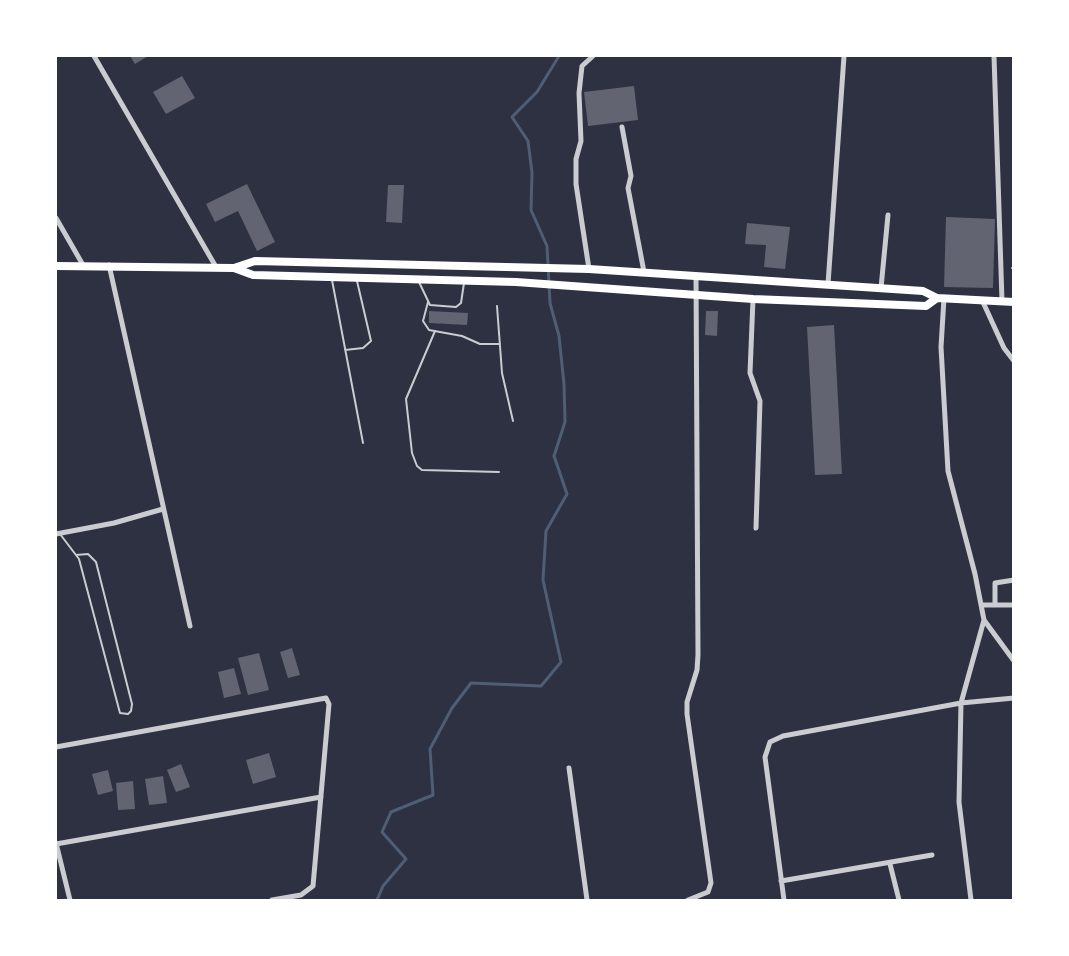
<!DOCTYPE html>
<html>
<head>
<meta charset="utf-8">
<style>
	body { margin:0 }
	#map { position:relative; width:1069px; height:956px; overflow:hidden; background:#2d3142; font-family:"Asap Condensed",sans-serif }
	canvas { display:block }
	.frame { position:absolute; inset:0; border:57px solid #fff; pointer-events:none }
</style>
</head>
<body>
<div id="map">
<canvas width="1069" height="956"></canvas>
<div class="frame"></div>
</div>
<script>
const c = document.querySelector('canvas').getContext('2d');
c.lineJoin = 'round';
const poly = rows => new Path2D(rows.map(r => 'M' + r).join(''));
function trace(path, color, width, dash) { c.strokeStyle = color; c.lineWidth = width; c.lineCap = dash ? 'butt' : 'round'; c.setLineDash(dash || []); c.stroke(path); }
function paint(path, color) { c.fillStyle = color; c.fill(path, 'evenodd'); }
const stream = poly([
	[377,900,383,886,406,859,382,832,391,812,433,795,430,749,452,708,471,683,541,686,561,662,543,580,546,531,567,494,554,456,565,422,564,384,559,336,550,303,547,246,531,210,532,173,528,141,512,117,537,92,559,56]
]);
const building = poly([
	[130,56,148,56,135,64],
	[182,76,195,98,166,114,153,92],
	[634,86,638,120,588,126,584,92],
	[247,184,275,242,257,251,238,211,215,222,206,204],
	[388,185,404,185,402,223,386,222],
	[946,217,995,219,993,288,944,287],
	[747,223,790,227,785,269,764,267,766,245,745,244],
	[429,311,468,313,467,325,429,323],
	[706,311,718,311,717,336,705,335],
	[834,325,842,474,815,475,807,327],
	[292,648,300,675,288,678,280,652],
	[259,653,269,690,248,695,238,658],
	[234,668,241,694,224,698,218,672],
	[269,753,276,777,253,784,246,760],
	[181,764,190,787,176,792,167,770],
	[108,770,113,791,98,795,92,774],
	[163,776,167,803,149,805,145,779],
	[133,781,135,809,118,810,116,783]
]);
const service = poly([
	[1012,268,1014,268],
	[332,280,363,443],
	[419,282,430,305,456,307,461,303,464,283],
	[428,302,423,321,429,330,462,336,480,344,500,344],
	[497,306,502,373,513,421],
	[435,331,406,399,412,453,417,466,422,470,499,472],
	[345,350,363,348,371,341,357,281],
	[60,534,79,559,120,713,128,714,131,711,132,704,96,562,88,554,76,555]
]);
const minor = poly([
	[94,56,216,267],
	[994,56,1002,301],
	[622,127,631,176,628,188,644,272],
	[56,218,83,265],
	[109,265,190,626],
	[589,269,576,184,576,159,581,141,579,93,582,66,593,56],
	[828,284,844,56],
	[881,288,888,215],
	[944,298,941,347,948,471,975,574,984,620,961,703,959,802,971,900],
	[753,299,750,373,760,401,756,528],
	[982,300,1004,348,1014,361],
	[56,534,114,523,163,509],
	[981,605,1014,605],
	[995,605,995,583,1014,580],
	[984,620,1014,661],
	[56,747,326,698,329,704,313,886,301,895,272,900],
	[569,768,587,900],
	[56,843,70,900],
	[56,844,321,797],
	[890,864,899,900],
	[781,881,932,855],
	[688,900,708,892,711,883,687,714,687,702,697,670,698,655,696,275],
	[784,900,765,757,770,742,783,736,961,703,1014,698]
]);
const primary = poly([
	[56,266,234,268,253,275,516,282,753,299,926,306,937,298],
	[234,268,255,261,589,269,923,291,937,298,1014,302]
]);
trace(stream, '#4f5d75', 3);
paint(building, '#626471');
trace(service, '#caccd0', 2);
trace(minor, '#caccd0', 5);
trace(primary, '#fff', 8);
</script>
</body>
</html>
